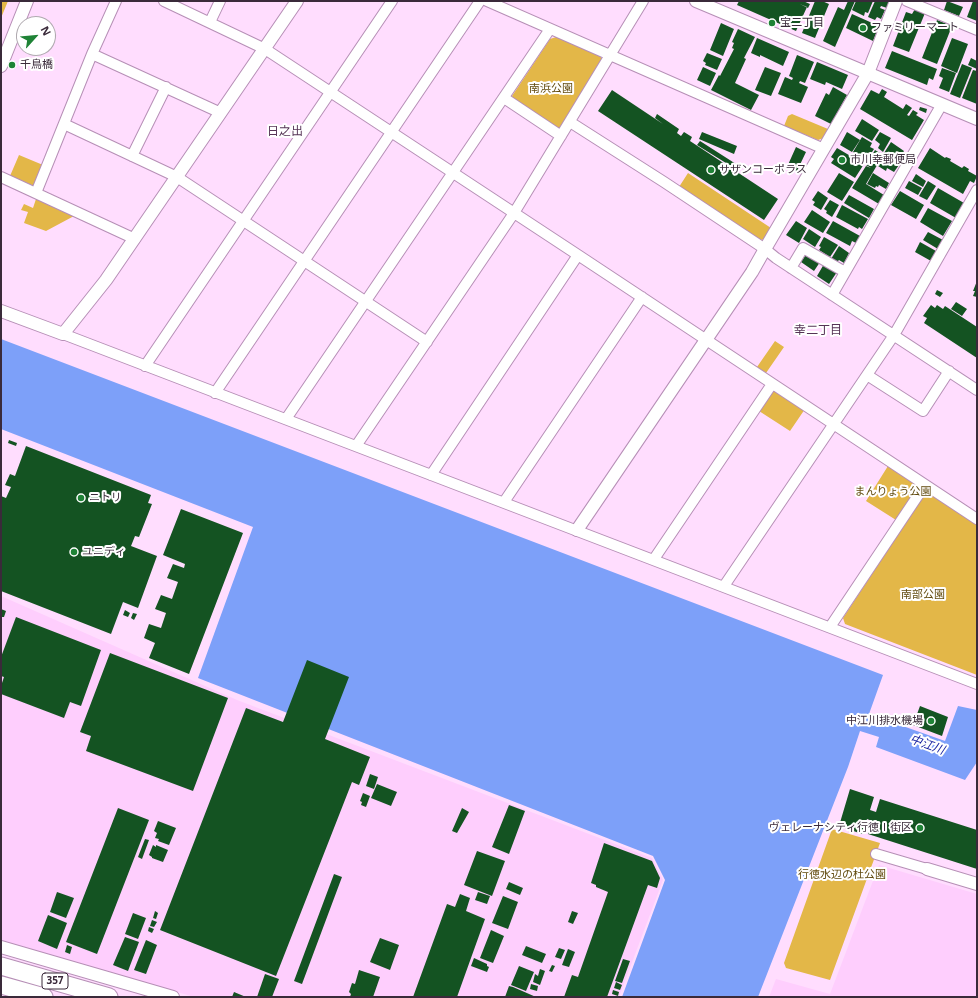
<!DOCTYPE html>
<html>
<head>
<meta charset="utf-8">
<style>
	body { margin:0 }
	#map { position:relative; width:978px; height:998px; overflow:hidden; background:#ffddfe; font-family:"Open Sans",sans-serif }
	canvas { display:block }
	.frame { position:absolute; inset:0; border:2px solid #3a2a3a; pointer-events:none }
	.north { position:absolute; left:16px; top:16px; width:40px; height:40px; box-sizing:border-box; background:#fff; border:1px solid #b0aab0; border-radius:50%; rotate:63deg; font-size:11px; font-weight:700; line-height:16px; text-align:center; color:#3a2a3a }
	.north::after { content:''; display:block; margin:auto; width:14px; height:18px; background:#1f8336; clip-path:polygon(50% 0,100% 100%,50% 72%,0 100%) }
</style>
</head>
<body>
<div id="map">
<canvas width="978" height="998"></canvas>
<div class="frame"></div>
<div class="north">N</div>
</div>
<script>
const c = document.querySelector('canvas').getContext('2d');
c.lineJoin = 'round';
function paint(path, color) { c.fillStyle = color; c.fill(path, 'evenodd'); }
const poly = rows => new Path2D(rows.map(r => 'M' + r).join(''));
function trace(path, color, width, dash) { c.strokeStyle = color; c.lineWidth = width; c.lineCap = dash ? 'butt' : 'round'; c.setLineDash(dash || []); c.stroke(path); }
function label(font, color, halo, rows, align = 'center') {
  c.font = font + ' "Open Sans","Noto Sans JP",sans-serif'; c.lineWidth = 4; c.setLineDash([]); c.textBaseline = 'middle'; c.strokeStyle = halo; c.fillStyle = color; for (const [text, x, y, turn = 0] of rows) {
    c.save(); c.translate(x, y); c.rotate((+turn || 0) * Math.PI / 180); c.textAlign = isNaN(turn) ? turn : align; if (halo) c.strokeText(text, 0, 0); c.fillText(text, 0, 0); c.restore();
  }
}
const built = poly([
	[1,596,237,700,652,858,663,880,619,997,194,997,1,940],
	[879,865,977,894,977,997,769,997,776,979,830,994]
]);
const green = poly([
	[1,1,8,1,1,18],
	[556,37,600,55,602,60,561,127,557,129,514,101,512,96,550,39],
	[792,114,828,129,824,138,818,140,784,126,788,116],
	[19,155,43,165,34,186,10,176],
	[688,173,771,228,766,239,760,240,679,187],
	[36,199,74,216,46,231,24,223,28,212,21,210,24,204,33,208],
	[775,341,784,347,766,373,757,367],
	[777,390,805,409,790,431,759,411,772,391],
	[888,466,915,484,917,489,896,520,866,501],
	[931,493,977,524,977,675,845,624,843,618,924,495],
	[832,829,880,843,830,980,786,968,784,963]
]);
const water = poly([
	[1,339,883,675,869,714,945,741,958,706,977,710,977,762,965,780,876,747,879,737,860,731,848,767,758,997,622,997,665,880,653,856,198,678,253,527,1,429]
]);
const building = poly([
	[739,1,803,1,810,4,808,8,800,4,807,7,796,31,737,5],
	[815,1,822,1,829,4,815,38,802,33],
	[848,1,855,1,835,47,823,41,838,7,844,10],
	[856,1,860,2,860,1,873,1,868,13,865,12,864,16,852,10],
	[875,1,889,1,889,2,887,8,881,6,880,8,885,10,881,19,877,17,875,20,868,17],
	[947,1,963,7,959,16,944,10],
	[973,1,977,1,977,21,967,17],
	[915,9,925,13,909,52,893,46,906,12,912,14],
	[852,14,879,26,873,41,846,28],
	[937,20,952,26,937,64,922,58],
	[721,23,734,29,723,56,710,50],
	[738,29,755,37,744,58,746,59,735,83,759,95,751,110,711,90,719,75,720,76,734,49,732,48,734,43,732,42],
	[757,38,789,52,783,66,760,55,760,57,751,53],
	[952,38,968,44,957,73,941,66],
	[892,51,937,69,933,80,929,78,927,85,885,68],
	[707,53,722,59,717,70,705,65,706,63,703,61],
	[797,55,814,62,805,83,800,81,799,83,808,87,801,103,778,94,785,77,792,80,793,78,789,76],
	[971,58,977,61,977,69,968,65],
	[817,62,848,75,842,89,826,82,825,85,810,79],
	[962,64,972,68,960,98,950,94],
	[703,67,716,73,710,86,697,80],
	[765,67,781,73,771,96,755,90],
	[942,68,956,73,949,92,939,88,943,78,939,76],
	[973,70,977,71,977,104,962,98],
	[833,87,847,95,831,124,815,116,826,93,829,95],
	[882,89,887,92,884,97,903,109,906,104,912,108,907,115,909,116,913,110,918,113,916,115,924,120,912,140,860,109,871,90,879,94],
	[612,90,663,124,655,118,657,114,679,129,677,133,681,136,684,132,692,137,690,141,778,199,764,220,598,111],
	[920,107,927,109,926,113,919,110],
	[862,119,879,130,872,141,855,131],
	[702,132,737,146,734,154,699,139],
	[847,132,860,140,852,152,840,145],
	[880,132,891,138,883,152,878,148,880,144,875,140],
	[862,137,872,143,870,147,874,149,865,163,857,158,858,155,853,152],
	[700,141,736,164,734,168,697,145],
	[891,142,904,151,898,161,884,153],
	[796,147,806,152,797,171,787,167],
	[837,148,864,164,855,178,831,163,834,159,831,157],
	[930,148,945,158,946,157,951,159,950,161,962,168,964,166,969,169,968,171,977,176,974,183,970,181,963,194,918,168],
	[875,150,883,155,866,184,884,195,879,204,852,188,866,166,871,168,866,165],
	[884,155,899,165,894,172,887,168,886,171,878,166],
	[839,173,854,182,842,201,827,192],
	[873,173,889,183,886,189,879,185,878,187,876,186,875,188,867,184],
	[916,174,926,181,923,187,912,181],
	[909,181,922,188,918,195,905,188],
	[928,181,936,186,927,200,919,196],
	[938,188,964,203,956,218,930,203],
	[818,191,828,198,821,210,813,205,815,202,812,200],
	[900,191,924,205,916,219,891,205],
	[849,195,874,209,869,218,844,203],
	[830,200,839,205,832,217,826,213,827,211,824,209],
	[842,205,868,219,862,229,859,227,858,229,836,217],
	[928,208,952,221,943,236,920,222],
	[812,210,830,222,823,233,804,222],
	[796,221,807,228,799,243,786,235],
	[833,221,860,236,856,243,852,241,850,246,826,233],
	[809,229,821,237,815,247,803,239],
	[928,232,943,240,938,249,923,240],
	[824,237,838,245,830,257,819,250,821,247,819,246],
	[920,242,936,251,931,261,915,252],
	[839,246,849,253,844,263,839,260,837,262,831,259],
	[807,253,820,262,814,271,801,262],
	[824,264,837,272,829,284,817,276],
	[977,281,977,297,973,296,975,291,973,291],
	[937,290,943,293,940,297,935,294],
	[956,302,967,309,962,316,951,309],
	[931,305,935,308,937,305,943,309,945,306,977,327,977,358,924,323,927,318,923,316],
	[9,440,17,443,16,446,8,443],
	[26,446,151,495,148,503,152,504,139,537,135,536,131,546,157,556,138,608,123,602,111,634,1,591,1,496,6,498,11,487,5,485,10,474,15,476],
	[181,509,243,533,189,674,149,658,155,643,144,638,149,624,161,628,166,613,155,609,161,595,172,599,178,582,167,578,173,564,184,568,185,564,163,555],
	[1,609,6,611,4,617,1,617],
	[125,610,130,613,128,617,123,615],
	[133,613,137,614,134,620,131,618],
	[16,617,101,650,81,706,70,702,64,718,1,694,1,686,4,677,1,676,1,657],
	[110,653,228,698,193,791,86,751,91,736,80,732],
	[307,660,349,677,325,739,370,757,359,785,352,782,276,976,160,930,246,708,283,722],
	[920,706,948,717,942,736,913,725],
	[370,774,378,777,374,789,366,786],
	[377,784,397,792,391,806,371,798],
	[850,789,874,797,870,810,876,812,880,799,977,830,977,869,868,834,872,821,867,819,862,834,839,826],
	[363,793,370,796,366,807,361,805,362,802,360,801],
	[509,805,525,811,509,854,492,847],
	[118,808,149,820,97,954,66,942],
	[462,808,469,812,457,833,452,831],
	[158,821,176,828,169,845,158,841,159,839,155,838,157,833,154,831],
	[145,839,149,840,142,859,138,857],
	[604,843,652,861,660,878,657,888,648,885,607,997,564,997,572,975,578,977,608,892,596,887,596,885,591,883],
	[153,845,156,847,156,845,168,850,163,862,152,858,152,857,149,855],
	[477,851,505,861,492,896,464,885],
	[334,874,342,877,302,984,294,981],
	[509,882,523,888,520,895,506,889],
	[57,892,74,898,66,918,50,912],
	[478,892,490,896,487,904,475,900],
	[460,894,470,898,466,911,485,919,457,997,413,997,447,904,455,907],
	[503,896,518,902,508,929,492,923],
	[155,911,158,913,156,919,153,918],
	[572,911,578,913,573,924,568,922],
	[133,913,146,918,138,939,125,934],
	[48,915,67,923,57,949,38,941],
	[152,920,157,922,154,927,150,926],
	[149,927,154,929,152,933,148,931],
	[491,930,504,936,493,963,480,958],
	[125,937,139,942,128,971,113,965],
	[380,938,399,945,390,970,370,962],
	[146,940,157,945,146,974,134,970],
	[67,945,72,947,70,954,65,952],
	[526,946,546,954,542,963,522,955],
	[559,948,565,950,561,959,555,957],
	[568,949,575,952,569,967,562,965],
	[474,958,487,964,487,966,489,967,487,972,471,966],
	[623,959,630,961,622,983,615,981],
	[552,965,555,966,552,972,549,971],
	[519,966,534,972,526,991,511,985],
	[540,969,545,971,540,985,533,982,535,974,538,976],
	[359,970,380,977,373,997,350,997,351,994,349,992,352,983,355,984],
	[265,974,279,979,272,997,257,997],
	[616,982,622,985,620,990,614,988],
	[531,984,538,986,537,991,530,989],
	[509,986,513,987,536,997,505,997],
	[613,990,619,992,618,996,612,994],
	[234,992,246,997,232,997]
]);
const minor = poly([
	[164,1,265,49,578,255,977,519],
	[487,1,824,149],
	[907,1,977,30],
	[210,22,220,1],
	[92,54,221,113],
	[504,98,561,136],
	[570,122,664,182,765,249,776,258,977,390],
	[64,124,177,177,427,342],
	[132,156,166,87],
	[1,177,135,239],
	[36,193,92,54,116,1],
	[791,268,803,248,845,272],
	[832,295,942,104],
	[63,334,977,684],
	[145,366,392,1],
	[867,375,923,411,949,371],
	[215,393,480,1],
	[286,419,550,29],
	[356,446,514,213,643,1],
	[431,475,578,255],
	[504,502,642,297],
	[654,559,772,384],
	[724,586,894,335,977,190],
	[830,627,925,485],
	[876,854,927,869]
]);
const tertiary = poly([
	[696,1,977,119],
	[1,66,27,1],
	[1,311,63,334,106,280,297,1],
	[577,530,752,272,765,249,868,73,896,1],
	[927,869,977,884],
	[1,947,173,997]
]);
const trunk = poly([
	[1,966,109,997],
	[1,985,44,997]
]);
const markers = [
	[772,23,4,"#1f8336"],
	[863,28,4,"#1f8336"],
	[12,65,4,"#1f8336"],
	[842,160,4,"#1f8336"],
	[711,170,4,"#1f8336"],
	[81,498,4,"#1f8336"],
	[74,552,4,"#1f8336"],
	[931,721,4,"#1f8336"],
	[920,828,4,"#1f8336"]
];
const shields = [
	[55,981,26]
];
const shieldNames = [
	["357",55,981]
];
const poiNames = [
	["宝二丁目",780,23],
	["ファミリーマート",871,28],
	["千鳥橋",20,65],
	["市川幸郵便局",850,160],
	["サザンコーポラス",719,170],
	["ニトリ",89,498],
	["ユニディ",82,552],
	["中江川排水機場",923,721,"right"],
	["ヴェレーナシティ行徳Ⅰ街区",912,828,"right"]
];
const parkNames = [
	["南浜公園",551,89],
	["まんりょう公園",893,492],
	["南部公園",923,595],
	["行徳水辺の杜公園",842,875]
];
const neighbourhoodNames = [
	["日之出",285,132],
	["幸二丁目",818,331]
];
const waterNames = [
	["中江川",927,745,20]
];
paint(built, '#fecefd');
paint(green, '#e3b748');
paint(water, '#7da0f9');
paint(building, '#145322');
trace(minor, '#b68fb6', 12);
trace(tertiary, '#b68fb6', 14);
trace(trunk, '#b68fb6', 19);
trace(minor, '#fff', 10);
trace(tertiary, '#fff', 12);
trace(trunk, '#fff', 17);
for (const [x, y, r, color] of markers) { const dot = new Path2D(); dot.arc(x, y, r, 0, 2 * Math.PI); c.fillStyle = color; c.fill(dot); trace(dot, '#fff', 1.5); }
for (const [x, y, w] of shields) { const box = new Path2D(); box.roundRect(x - w / 2, y - 8, w, 16, 3); c.fillStyle = '#fff'; c.fill(box); trace(box, '#3a2a3a', 1); }
label('bold 10px', '#3a2a3a', null, shieldNames);
label('11px', '#3a2a3a', '#fff', poiNames, 'left');
label('11px', '#624b0f', '#fff', parkNames);
label('12px', '#563456', '#fff', neighbourhoodNames);
label('italic 12px', '#111c9e', '#fff', waterNames);
</script>
</body>
</html>
